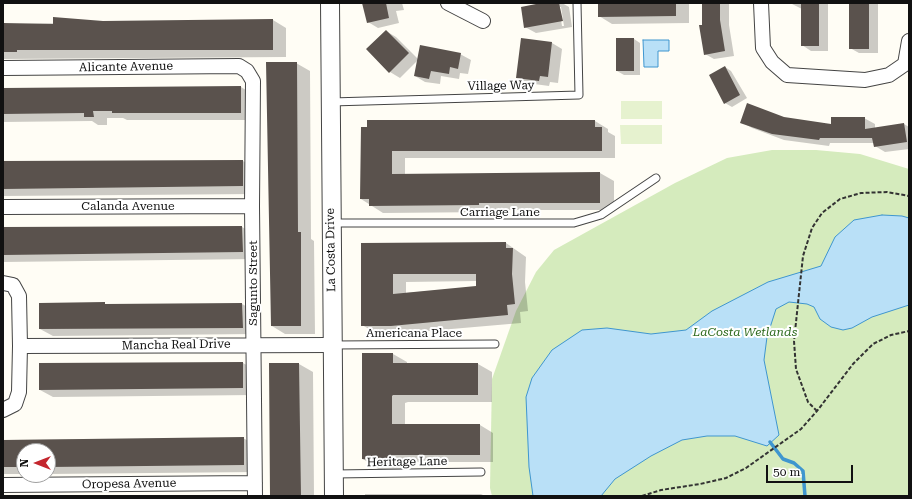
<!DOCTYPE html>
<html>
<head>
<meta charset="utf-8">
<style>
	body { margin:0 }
	#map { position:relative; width:912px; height:499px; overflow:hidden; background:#fffdf5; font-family:"Roboto Serif",serif }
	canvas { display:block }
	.frame { position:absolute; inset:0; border:4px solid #111; pointer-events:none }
	.north { position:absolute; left:16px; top:443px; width:40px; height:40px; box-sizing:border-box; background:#fff; border:1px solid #a0a0a0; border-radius:50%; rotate:270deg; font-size:11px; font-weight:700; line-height:16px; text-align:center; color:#111 }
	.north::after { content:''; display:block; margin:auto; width:14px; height:18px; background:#c4262e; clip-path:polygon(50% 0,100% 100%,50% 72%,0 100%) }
	.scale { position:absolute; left:766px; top:465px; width:87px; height:18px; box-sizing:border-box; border:2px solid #111; border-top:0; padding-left:5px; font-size:12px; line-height:14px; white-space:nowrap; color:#111; -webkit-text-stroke:3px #fff; paint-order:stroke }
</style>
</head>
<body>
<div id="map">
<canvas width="912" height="499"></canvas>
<div class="frame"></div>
<div class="north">N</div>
<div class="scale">50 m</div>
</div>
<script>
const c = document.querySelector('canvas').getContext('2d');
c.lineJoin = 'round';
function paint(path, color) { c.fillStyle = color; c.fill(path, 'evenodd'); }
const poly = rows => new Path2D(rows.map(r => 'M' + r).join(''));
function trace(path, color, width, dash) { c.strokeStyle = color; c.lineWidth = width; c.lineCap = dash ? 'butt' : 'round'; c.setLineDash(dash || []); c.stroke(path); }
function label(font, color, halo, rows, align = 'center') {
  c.font = font + ' "Roboto Serif",serif'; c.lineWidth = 4; c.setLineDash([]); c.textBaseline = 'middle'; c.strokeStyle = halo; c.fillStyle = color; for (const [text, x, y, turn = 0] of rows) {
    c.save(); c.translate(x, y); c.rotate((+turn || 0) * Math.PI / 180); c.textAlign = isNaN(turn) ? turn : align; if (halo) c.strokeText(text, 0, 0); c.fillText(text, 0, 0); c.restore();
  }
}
const green = poly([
	[772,150,816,150,860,154,909,169,909,496,492,496,490,488,492,379,516,311,536,272,554,250,675,183,727,158]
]);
const pitch = poly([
	[621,101,662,101,662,119,621,119],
	[620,125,662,125,662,144,621,144]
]);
const water = poly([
	[643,40,669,40,669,51,658,51,658,67,644,67,643,40],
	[882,215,902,216,909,218,909,305,872,317,852,328,843,330,831,327,820,319,814,307,807,304,789,302,776,309,767,337,764,360,779,435,767,446,735,436,707,436,682,440,651,456,615,479,601,496,533,496,529,467,526,397,532,378,552,350,582,330,607,328,651,334,686,330,712,311,768,282,821,266,835,237,854,220,882,215]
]);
const shadow = poly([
	[363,3,402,3,404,10,396,11,399,23,378,28,368,22],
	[547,3,562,3,569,7,572,27,536,33,525,27],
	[559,7,561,7,564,26,562,26],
	[599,3,689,3,689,23,612,24,599,16],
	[703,3,729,3,729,25,734,56,714,59,705,54],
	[790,3,828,3,828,51,811,51,802,45,802,9],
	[850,3,878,3,878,53,859,53,850,48],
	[273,20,286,28,286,57,3,59,3,24],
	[386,31,396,37,418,59,460,54,471,60,468,74,460,73,459,79,441,76,440,84,425,82,415,76,418,60,400,78,390,72],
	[522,39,552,43,562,49,558,83,550,82,549,86,527,83,517,77],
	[634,39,640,43,640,75,624,75,617,71],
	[296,63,310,71,311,239,314,241,315,334,285,334,272,326],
	[725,67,731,71,747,98,732,107,725,103],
	[241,87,254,95,255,120,127,120,123,118,107,118,107,125,98,125,92,121,3,122,3,89],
	[783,118,832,125,864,118,875,124,875,129,904,124,909,127,909,149,885,152,875,146,874,143,830,143,829,146,784,140,752,128,741,122],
	[595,121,608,129,608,132,615,136,615,158,405,158,405,175,600,173,614,181,614,210,493,210,493,212,383,213,361,199,362,128],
	[243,161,256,169,256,194,3,196,3,162],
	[242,227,256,235,256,259,3,262,3,228],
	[506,243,526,257,525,282,528,311,520,312,521,323,405,333,376,333,362,325,362,244],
	[477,281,477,287,406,293,406,282],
	[40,304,242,304,255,311,255,334,53,336,40,329],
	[363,354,393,354,407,362,407,364,478,364,492,372,492,402,408,402,405,403,405,425,480,425,493,433,493,462,405,462,405,474,386,474,363,459],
	[243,363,255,370,255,395,53,397,40,390],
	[270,364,299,364,313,372,314,496,270,496],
	[243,438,257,446,257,472,48,474,48,451,24,451,24,474,3,474,3,440],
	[365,494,481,494,485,496,365,496]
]);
const stream = poly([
	[770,442,783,459,794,463,803,471,805,496]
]);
const building = poly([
	[362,3,386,3,389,18,367,23],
	[541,3,559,3,563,21,524,28,521,7],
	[598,3,676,3,676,16,598,17],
	[702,3,720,3,720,20,725,51,704,55,699,25,702,25],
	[801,3,819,3,819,46,801,46],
	[849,3,869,3,869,49,849,49],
	[53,17,103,21,273,19,273,50,17,50,17,52,3,52,3,23,53,24],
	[386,30,409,53,389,73,366,49],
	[521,38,552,42,548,77,540,76,539,81,516,78],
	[616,38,634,38,634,71,616,71],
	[420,45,461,53,458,69,450,67,449,74,431,71,429,79,414,76],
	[266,62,297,62,298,232,301,232,301,326,271,326],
	[725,66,740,95,724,104,709,75],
	[241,86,241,113,112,113,112,111,93,111,94,117,84,117,84,113,3,114,3,88],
	[747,103,784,117,831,124,831,117,865,117,865,129,904,123,907,142,874,147,872,138,820,138,819,140,772,134,740,123],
	[367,120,595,120,595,127,602,127,602,151,392,151,392,174,600,172,600,203,479,203,479,205,369,206,369,199,360,199,361,127,367,127],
	[243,160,243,186,3,189,3,161],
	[242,226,243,252,3,255,3,227],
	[506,242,506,248,513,248,512,274,515,304,507,305,508,315,391,326,361,326,361,243],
	[393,274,476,274,476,286,393,294],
	[105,302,105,304,242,303,243,328,39,329,39,303],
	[362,353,393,353,393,363,478,363,478,395,393,395,392,396,392,424,480,424,480,455,392,455,392,466,371,466,371,460,362,459],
	[243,362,243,388,39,390,39,363],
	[269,363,299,363,301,496,270,496],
	[244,437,244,465,48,467,48,451,24,451,24,467,3,467,3,440]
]);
const path = poly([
	[817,411,808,402,796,369,794,341,803,256,812,228,822,213,840,199,861,193,887,192,909,196],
	[642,496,661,490,700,484,726,478,746,468,801,429,817,411,853,364,873,344,891,335,909,331]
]);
const service = poly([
	[331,102,579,95,577,3],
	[331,223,574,223,601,215,656,178],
	[333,345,495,344],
	[334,474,481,472]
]);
const minor = poly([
	[448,3,483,21],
	[761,3,763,48,772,62,787,75,865,80,889,75,905,64,909,41],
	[3,68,239,66,247,71,253,81,252,206,255,496],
	[3,207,252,206],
	[3,283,13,285,19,296,20,346,19,392,15,404,3,410],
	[20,346,332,345],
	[3,485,255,483]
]);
const tertiary = poly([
	[330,3,334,496]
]);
const streetNames = [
	["Alicante Avenue",126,67,-1],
	["Village Way",501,86,-1],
	["Calanda Avenue",128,206],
	["Carriage Lane",500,212],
	["La Costa Drive",331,250,-91],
	["Sagunto Street",253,283,-90],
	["Americana Place",414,333],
	["Mancha Real Drive",176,345,-1],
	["Heritage Lane",407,462,-1],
	["Oropesa Avenue",129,484,-1]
];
const parkNames = [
	["LaCosta Wetlands",745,332]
];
paint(green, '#d5ebbd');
paint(pitch, '#e6f2cf');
paint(water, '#b9e0f7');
trace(water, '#3f96cf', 1);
paint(shadow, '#0003');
trace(stream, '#3f96cf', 3.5);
paint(building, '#5a524d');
trace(service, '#444', 9);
trace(minor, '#444', 16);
trace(tertiary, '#444', 20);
trace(path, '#333', 2, [4, 2]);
trace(service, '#fff', 7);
trace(minor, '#fff', 14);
trace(tertiary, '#fff', 18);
label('12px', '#111', '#fff', streetNames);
label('italic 12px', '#2f6b1f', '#fff', parkNames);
</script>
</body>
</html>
